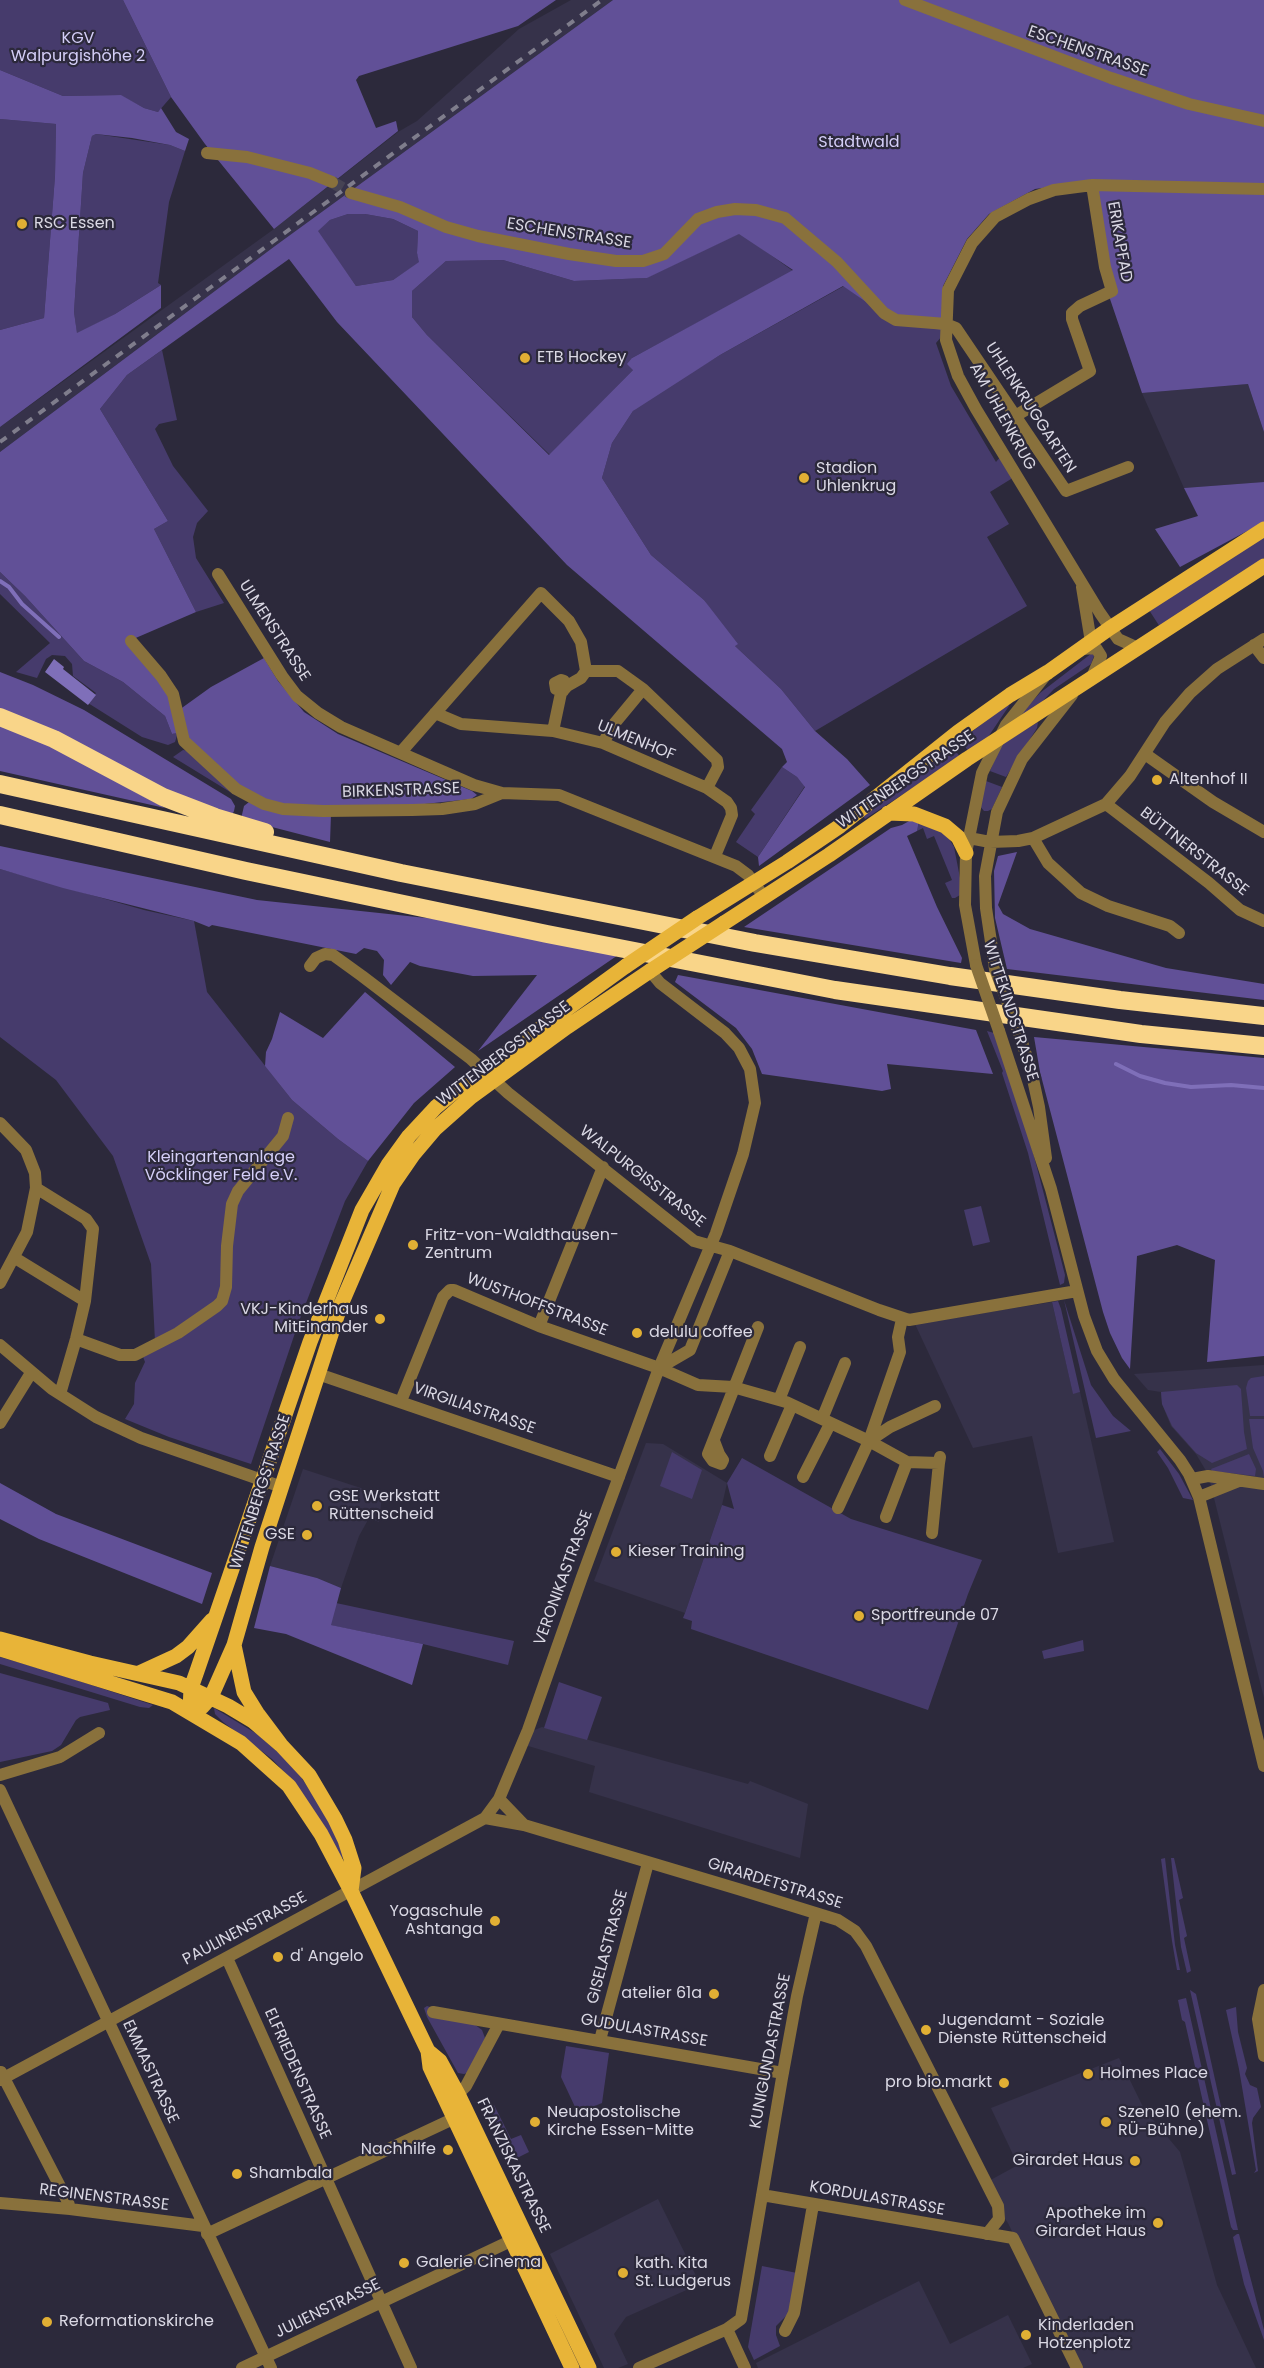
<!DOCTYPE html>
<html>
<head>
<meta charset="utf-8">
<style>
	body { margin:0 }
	canvas { display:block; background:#2c293b }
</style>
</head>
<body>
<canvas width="1264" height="2368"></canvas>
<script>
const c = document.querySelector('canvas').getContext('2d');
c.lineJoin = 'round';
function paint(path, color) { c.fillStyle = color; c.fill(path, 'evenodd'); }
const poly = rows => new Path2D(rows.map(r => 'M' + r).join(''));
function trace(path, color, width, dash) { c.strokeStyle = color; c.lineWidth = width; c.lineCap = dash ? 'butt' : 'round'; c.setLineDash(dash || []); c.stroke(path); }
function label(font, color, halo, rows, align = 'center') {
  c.font = font + ' Poppins,sans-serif'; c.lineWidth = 4.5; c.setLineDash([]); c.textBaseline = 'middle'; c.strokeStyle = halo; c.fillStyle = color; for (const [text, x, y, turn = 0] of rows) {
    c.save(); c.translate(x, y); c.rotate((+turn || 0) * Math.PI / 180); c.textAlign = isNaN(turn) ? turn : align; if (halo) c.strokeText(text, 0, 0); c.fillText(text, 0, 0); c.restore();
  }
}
const built = poly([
	[571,0,613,0,275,246,0,452,0,427,274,229,398,132,417,121,519,29],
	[1248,384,1264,432,1264,482,1184,488,1142,393],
	[1052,1302,1073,1393,1080,1392,1114,1542,1058,1553,1032,1436,973,1448,915,1324],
	[1264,1365,1264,1698,1208,1474,1196,1454,1171,1426,1162,1404,1161,1392,1148,1390,1134,1374],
	[646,1443,663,1444,727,1483,722,1505,685,1613,594,1581],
	[303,1469,382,1495,379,1522,369,1518,359,1536,341,1588,317,1578,270,1566],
	[542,1727,748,1784,750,1781,808,1804,800,1858,589,1792,595,1766,525,1745,530,1732],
	[1119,2058,1144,2109,1180,2152,1217,2285,1256,2368,1078,2368,1008,2223,1001,2213,987,2182,1018,2165,991,2108],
	[658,2199,700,2284,626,2317,614,2334,628,2364,618,2368,604,2368,550,2254],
	[919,2281,950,2344,1008,2315,1032,2364,1023,2368,758,2368,756,2363]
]);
const green = poly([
	[0,0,123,0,171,97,158,112,144,108,120,95,63,96,0,70],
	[0,119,56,124,55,176,44,318,0,330],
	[96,134,170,145,185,151,169,202,158,283,161,285,115,314,77,334,74,312,83,173,92,136],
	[348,214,365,214,393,219,418,231,417,253,420,262,393,280,356,286,317,231,330,220],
	[740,233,793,271,632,358,633,370,550,455,427,335,412,317,412,291,446,261,503,260,574,281,646,278],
	[844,286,898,324,942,330,942,336,936,343,951,386,996,462,1001,456,1013,475,1011,479,990,492,1009,524,987,537,1027,606,815,731,781,689,735,646,704,600,651,555,602,478,612,443,633,411,642,403,720,355],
	[162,350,177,420,159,424,155,429,173,466,208,511,197,523,193,537,196,558,224,603,196,612,154,529,168,521,100,409,127,375],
	[1264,536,1264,558,1160,627,1149,610],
	[0,572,25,596,84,661,123,682,165,716,172,734,178,732,175,742,168,745,142,737,88,703,96,693,73,676,72,664,65,656,52,655,46,659,37,678,16,672,50,643,0,594],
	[1092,653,1094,656,1091,664,1054,689,1038,706,1023,716,1023,711,1040,693],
	[1008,704,1009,706,986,740,968,751,961,740],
	[1038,722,1037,728,1006,777,990,771,1001,745],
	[952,746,960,757,865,819,863,816],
	[183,750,189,751,235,795,173,757],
	[782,767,797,777,805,786,758,857,736,842,755,814,751,810],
	[986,781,1002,787,992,809,988,811,984,811,980,806],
	[918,823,935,827,948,837,954,847,960,878,960,895,955,898,952,898,945,883,952,880,934,836,927,839,923,828,917,831],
	[0,869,144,910,194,921,207,992,292,1100,338,1139,368,1161,345,1201,298,1324,251,1464,169,1437,125,1419,134,1404,135,1383,145,1362,141,1351,155,1341,151,1264,113,1156,56,1080,0,1037],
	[987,1031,994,1033,1030,1141,1065,1275,1064,1283,1060,1285,1028,1153,1002,1073,1003,1071],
	[981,1206,990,1242,973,1246,964,1210],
	[1064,1300,1091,1385,1113,1416,1131,1431,1096,1438],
	[1058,1301,1061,1309,1080,1392,1073,1394,1052,1302],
	[1264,1376,1264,1416,1250,1416,1246,1388,1248,1381,1251,1378],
	[1237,1385,1241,1389,1244,1432,1247,1449,1212,1463,1196,1453,1172,1426,1162,1404,1161,1392],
	[1249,1419,1264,1419,1264,1478,1263,1471,1253,1448],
	[1160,1449,1179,1474,1193,1500,1183,1498,1168,1468,1157,1452],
	[672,1452,702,1470,692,1499,660,1486],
	[1249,1454,1256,1469,1255,1476,1212,1471,1211,1469],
	[742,1458,851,1519,982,1560,968,1594,928,1710,691,1629,692,1621,683,1618,685,1613,722,1505,734,1509,727,1483],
	[336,1603,514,1641,508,1665,423,1644,330,1625],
	[1083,1640,1084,1651,1044,1659,1042,1651],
	[0,1657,48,1671,153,1705,149,1708,140,1707,0,1664],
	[0,1673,108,1703,110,1710,80,1717,76,1720,61,1745,52,1751,0,1762],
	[559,1682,602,1697,587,1740,544,1728],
	[214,1708,257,1734,280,1754,301,1777,328,1818,344,1857,340,1859,291,1779,272,1759,223,1722,215,1714],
	[1165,1858,1175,1945,1180,1970,1177,1970,1172,1941,1161,1859],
	[1171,1858,1174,1858,1183,1898,1179,1900,1187,1936,1184,1938,1191,1971,1187,1973,1181,1947],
	[1190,1990,1196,1994,1236,2174,1232,2175],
	[1186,1998,1227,2180,1238,2230,1233,2230,1231,2227,1185,2022,1182,2020,1178,2000],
	[427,2006,430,2007,429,2017,474,2024,482,2030,485,2038,483,2044,467,2073,464,2074,458,2073,427,2017,424,2008],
	[1236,2007,1238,2032,1247,2068,1245,2074,1250,2085,1257,2088,1261,2107,1253,2118,1252,2123,1258,2171,1254,2173,1256,2170,1239,2069,1226,2010],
	[566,2046,609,2053,602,2103,585,2110,576,2109,561,2077],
	[494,2105,511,2139,521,2135,529,2152,513,2160,489,2108],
	[1237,2234,1239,2234,1264,2330,1264,2340,1244,2284,1233,2237],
	[762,2266,797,2273,790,2312,776,2326,776,2335,780,2346,754,2360,748,2347]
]);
const forest = poly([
	[123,0,556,0,518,26,359,76,356,80,376,128,396,121,398,131,274,229,205,144,171,97],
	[613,0,1264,0,1264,432,1248,384,1142,393,1110,299,1093,181,1035,189,989,214,967,239,943,286,942,330,898,324,843,286,720,355,633,411,612,443,602,478,651,555,704,600,738,644,735,646,781,689,815,731,847,759,870,785,759,866,758,857,805,787,797,777,782,767,787,762,782,749,567,565,337,322,289,259,127,375,100,409,168,521,154,529,196,612,131,640,179,710,211,687,264,658,278,681,304,712,338,734,472,791,477,795,471,799,331,814,330,842,241,819,244,806,249,802,191,741,185,731,172,734,165,716,123,682,84,661,25,596,0,572,0,452,275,246],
	[348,214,365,214,393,219,418,231,417,253,419,262,393,280,356,286,318,231,330,220],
	[739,234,793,270,632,358,627,364,633,370,549,455,427,335,412,317,412,291,446,261,503,260,574,281,647,278],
	[0,70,63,96,121,95,144,108,158,112,161,108,176,132,189,139,185,151,170,145,132,138,96,134,92,136,83,173,74,312,77,333,115,314,161,285,161,308,0,427,0,330,44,318,55,176,56,124,0,119],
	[1264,482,1264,522,1180,567,1155,529,1198,516,1184,488],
	[0,672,33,685,84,710,231,799,235,806,234,811,231,817,172,794,0,709],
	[0,724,55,748,165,808,0,771],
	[911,820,918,823,918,826,917,831,907,836,937,907,962,958,961,963,744,927,891,828,902,825],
	[0,846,257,900,445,920,621,953,478,1051,537,975,473,976,420,966,410,962,391,985,383,975,384,960,377,951,364,948,356,954,212,925,209,927,194,921,63,888,0,869],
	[1017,852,998,905,1003,914,1030,929,1166,968,1264,984,1264,1000,1007,969,995,918,994,871,998,856],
	[678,975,976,1030,993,1074,887,1064,891,1089,882,1091,762,1074,752,1049,736,1028,675,982],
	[365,992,455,1067,414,1103,368,1161,338,1139,292,1100,265,1066,266,1052,272,1039,280,1012,323,1038],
	[1034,1037,1264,1058,1264,1356,1207,1362,1215,1260,1177,1245,1137,1256,1130,1369,1122,1358,1110,1333,1103,1312,1040,1072],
	[0,1483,56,1514,212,1573,202,1604,39,1539,0,1519],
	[270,1566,317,1578,341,1588,331,1625,423,1644,412,1685,286,1634,254,1628]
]);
const water = poly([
	[54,659,64,667,63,669,96,695,88,705,45,672]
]);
const stream = poly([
	[0,581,9,587,22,604,59,637],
	[1116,1064,1140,1076,1165,1083,1191,1087,1231,1085,1264,1088]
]);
const minorTunnel = poly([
	[332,182,351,193]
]);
const minor = poly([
	[905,0,1111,78,1189,104,1264,121],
	[207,153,247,157,310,173,332,182],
	[351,193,400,207,446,227,478,236,569,254,616,261,643,261,664,254,698,219,717,212,735,209,756,210,785,218,837,262,884,313,896,320,946,324,956,328,1066,491,1128,467],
	[1017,415,1090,371,1072,319,1072,313,1080,306,1112,291,1105,267,1092,185],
	[218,574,282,676,297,696,318,713,341,727,474,785,502,793],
	[1082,587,1091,642],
	[131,641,161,676,173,694,184,741,236,789,264,804,283,809,323,811,412,810,442,809,475,804,502,793,559,795,736,866,748,875,765,898],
	[1254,645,1264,658],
	[1138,648,1118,639,1100,613,976,409,958,376,946,340,948,290,972,243,995,217,1029,199,1054,190,1092,185,1264,189],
	[1082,649,1096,648,1101,656,1092,677],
	[563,691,556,689,555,683,561,680,564,681,567,686],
	[435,713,461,724,553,731,603,743,707,788,727,802,731,808,732,815,715,856],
	[553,731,561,693,567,686,581,678,586,671,618,671,643,689,717,760,718,767,707,788],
	[603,743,614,724,643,689],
	[401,752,541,593,569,621,581,642,586,671],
	[1145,754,1213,802,1264,832],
	[1106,804,1209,883,1240,910,1264,921],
	[969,838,990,842,1018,841,1033,838,1106,804,1130,776,1165,722,1190,693,1217,669,1264,639],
	[1033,838,1048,863,1081,893,1108,906,1170,926,1179,933],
	[976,965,965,905,966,853,982,773,1006,725,1045,676],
	[310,966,316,958,325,954,333,955,362,976,471,1059,508,1093,694,1241,730,1251,879,1310,909,1320,1077,1291],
	[995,969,986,908,985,876,997,812,1022,759,1072,695],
	[999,1031,1051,1189,1084,1316,1097,1351,1114,1379,1180,1460,1189,1474,1199,1497,1264,1766],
	[1019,1033,1031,1070,1039,1107,1046,1158],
	[0,1123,26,1150,35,1173,36,1188,27,1232,0,1283],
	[36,1188,86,1219,93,1229,85,1301,76,1339,60,1394],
	[15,1258,85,1301],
	[539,1326,603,1167],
	[76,1339,120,1355,135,1355,178,1333,217,1306,222,1301,226,1287,227,1246,232,1204,238,1191,283,1136,288,1118],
	[0,1345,52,1389,96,1417,141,1438,282,1487],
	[659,1368,690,1350,730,1251],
	[318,1374,619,1477],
	[779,1400,800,1347],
	[401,1401,443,1297,450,1290,454,1290,539,1326,659,1368,698,1385,733,1387,786,1402,869,1441,907,1462,939,1463,940,1457],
	[822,1419,845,1363],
	[0,1423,31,1373],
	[714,1441,719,1454,723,1460,721,1464,713,1461,708,1454,758,1327],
	[869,1441,890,1427,935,1406],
	[770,1456,792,1405],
	[803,1477,830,1424],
	[1192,1479,1208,1476,1264,1484],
	[1199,1497,1239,1481],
	[838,1508,869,1441,900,1352,898,1337,902,1319],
	[886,1517,907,1462],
	[932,1533,939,1463],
	[0,1775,60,1757,99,1733],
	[0,1790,271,2368],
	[499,1799,524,1825],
	[485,1818,524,1825,738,1889,838,1920,855,1931,866,1946,998,2206,999,2219,987,2234],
	[227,1958,411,2368],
	[1264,1990,1258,2019,1264,2056],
	[433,2012,783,2073],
	[600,2040,648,1863],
	[1,2072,68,2202,70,2209],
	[0,2080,485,1818,499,1799,528,1730,582,1577,659,1368,716,1233,743,1154,755,1103,750,1069,739,1048,725,1033,660,983,650,971],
	[762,2195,1013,2238,1077,2368],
	[0,2203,70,2209,203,2226],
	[207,2234,455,2118,458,2094,466,2086,499,2024],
	[727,2329,745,2368],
	[785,2331,794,2313,813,2205],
	[242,2368,519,2237],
	[639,2368,727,2329,741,2319,782,2078,797,1996,816,1913]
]);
const major = poly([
	[888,813,914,814,945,826,958,837,966,853],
	[697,918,787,862,840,826,958,732,1010,695,1048,672,1110,628,1264,529],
	[724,923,829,855,967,759,1264,566],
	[0,1639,90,1663,179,1683,228,1706,253,1721,281,1745],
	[234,1645,244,1692,257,1713,281,1745,309,1775,335,1819,345,1840,354,1868,351,1891],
	[0,1649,172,1702,241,1743,289,1786,321,1834,351,1891,428,2051,430,2067,572,2368],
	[139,1673,176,1656,188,1647,212,1620],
	[190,1711,202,1707,211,1697,234,1645,262,1547,340,1307,393,1184,413,1155,435,1129,471,1097,567,1027,650,971],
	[190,1711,191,1688,197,1671,310,1342,362,1210,388,1165,409,1136,436,1107,465,1083,626,966],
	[428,2051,440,2061,458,2094,589,2368]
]);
const highway = poly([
	[0,717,54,739,163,797,215,817,265,832],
	[0,784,401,873,755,943,950,976,1120,1000,1264,1016],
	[0,815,246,871,547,934,835,990,1141,1034,1264,1046]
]);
const rail = poly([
	[0,442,602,0]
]);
const minorBridge = poly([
	[976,965,999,1031],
	[995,969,1019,1033]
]);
const majorBridge = poly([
	[626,966,697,918],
	[650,971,724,923]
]);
const markers = [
	[22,224,6,"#e1af34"],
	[525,358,6,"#e1af34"],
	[804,478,6,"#e1af34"],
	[1157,780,6,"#e1af34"],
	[413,1245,6,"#e1af34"],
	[380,1319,6,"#e1af34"],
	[637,1333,6,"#e1af34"],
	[317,1506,6,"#e1af34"],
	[307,1535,6,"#e1af34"],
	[616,1552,6,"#e1af34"],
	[859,1616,6,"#e1af34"],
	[495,1921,6,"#e1af34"],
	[278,1957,6,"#e1af34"],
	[714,1994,6,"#e1af34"],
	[926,2030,6,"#e1af34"],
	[1088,2074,6,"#e1af34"],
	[1004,2083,6,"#e1af34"],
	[535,2122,6,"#e1af34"],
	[1106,2122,6,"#e1af34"],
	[448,2150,6,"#e1af34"],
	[1135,2161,6,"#e1af34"],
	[237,2174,6,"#e1af34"],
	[1158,2223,6,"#e1af34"],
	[404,2263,6,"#e1af34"],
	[623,2273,6,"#e1af34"],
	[47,2322,6,"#e1af34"],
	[1026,2335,6,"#e1af34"]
];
const parkNames = [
	["KGV",78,39],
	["Walpurgishöhe 2",78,57],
	["Stadtwald",859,143],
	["Kleingartenanlage",221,1158],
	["Vöcklinger Feld e.V.",221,1176]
];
const streetNames = [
	["ESCHENSTRASSE",1088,52,19],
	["ESCHENSTRASSE",569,234,9],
	["ERIKAPFAD",1119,242,80],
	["UHLENKRUGGARTEN",1030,408,57],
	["AM UHLENKRUG",1002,417,61],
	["ULMENSTRASSE",274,631,57],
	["ULMENHOF",636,741,22],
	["WITTENBERGSTRASSE",906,780,-34],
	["BIRKENSTRASSE",401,791,-2],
	["BÜTTNERSTRASSE",1194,852,38],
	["WITTEKINDSTRASSE",1010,1011,72],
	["WITTENBERGSTRASSE",504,1054,-37],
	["WALPURGISSTRASSE",642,1177,38],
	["WUSTHOFFSTRASSE",537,1305,21],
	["VIRGILIASTRASSE",474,1409,19],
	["WITTENBERGSTRASSE",261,1492,-72],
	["VERONIKASTRASSE",564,1578,-70],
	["GIRARDETSTRASSE",775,1884,17],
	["PAULINENSTRASSE",245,1929,-28],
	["GISELASTRASSE",608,1947,-75],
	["GUDULASTRASSE",644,2031,10],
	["KUNIGUNDASTRASSE",771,2051,-79],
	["EMMASTRASSE",150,2072,65],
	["ELFRIEDENSTRASSE",297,2074,66],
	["FRANZISKASTRASSE",513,2166,64],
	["REGINENSTRASSE",104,2198,7],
	["KORDULASTRASSE",877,2199,10],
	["JULIENSTRASSE",328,2309,-26]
];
const poiNames = [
	["RSC Essen",34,224],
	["ETB Hockey",537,358],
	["Stadion",816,469],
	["Uhlenkrug",816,487],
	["Altenhof II",1169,780],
	["Fritz-von-Waldthausen-",425,1236],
	["Zentrum",425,1254],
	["VKJ-Kinderhaus",368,1310,"right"],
	["MitEinander",368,1328,"right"],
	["delulu coffee",649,1333],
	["GSE Werkstatt",329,1497],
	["Rüttenscheid",329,1515],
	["GSE",295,1535,"right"],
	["Kieser Training",628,1552],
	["Sportfreunde 07",871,1616],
	["Yogaschule",483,1912,"right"],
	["Ashtanga",483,1930,"right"],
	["d' Angelo",290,1957],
	["atelier 61a",702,1994,"right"],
	["Jugendamt - Soziale",938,2021],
	["Dienste Rüttenscheid",938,2039],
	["Holmes Place",1100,2074],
	["pro bio.markt",992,2083,"right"],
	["Neuapostolische",547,2113],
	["Kirche Essen-Mitte",547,2131],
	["Szene10 (ehem.",1118,2113],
	["RÜ-Bühne)",1118,2131],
	["Nachhilfe",436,2150,"right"],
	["Girardet Haus",1123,2161,"right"],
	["Shambala",249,2174],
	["Apotheke im",1146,2214,"right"],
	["Girardet Haus",1146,2232,"right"],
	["Galerie Cinema",416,2263],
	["kath. Kita",635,2264],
	["St. Ludgerus",635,2282],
	["Reformationskirche",59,2322],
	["Kinderladen",1038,2326],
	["Hotzenplotz",1038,2344]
];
paint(built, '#36324a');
paint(green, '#463b6c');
paint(forest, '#615097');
paint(water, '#7f6fb9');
trace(stream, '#7f6fb9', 4);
trace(minorTunnel, '#464354', 12, [12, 6]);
trace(minor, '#89713c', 12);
trace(major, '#e8b438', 15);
trace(highway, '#f9d589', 18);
trace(rail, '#7f7d8c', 4, [8, 8]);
trace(minorBridge, '#89713c', 12);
trace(majorBridge, '#e8b438', 15);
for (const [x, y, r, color] of markers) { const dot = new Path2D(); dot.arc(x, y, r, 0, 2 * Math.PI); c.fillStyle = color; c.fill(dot); trace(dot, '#2c293b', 2); }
label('16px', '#d4cef7', '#2c293b', parkNames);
label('16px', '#dad8e4', '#2c293b', streetNames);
label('16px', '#dad8e4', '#2c293b', poiNames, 'left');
</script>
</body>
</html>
